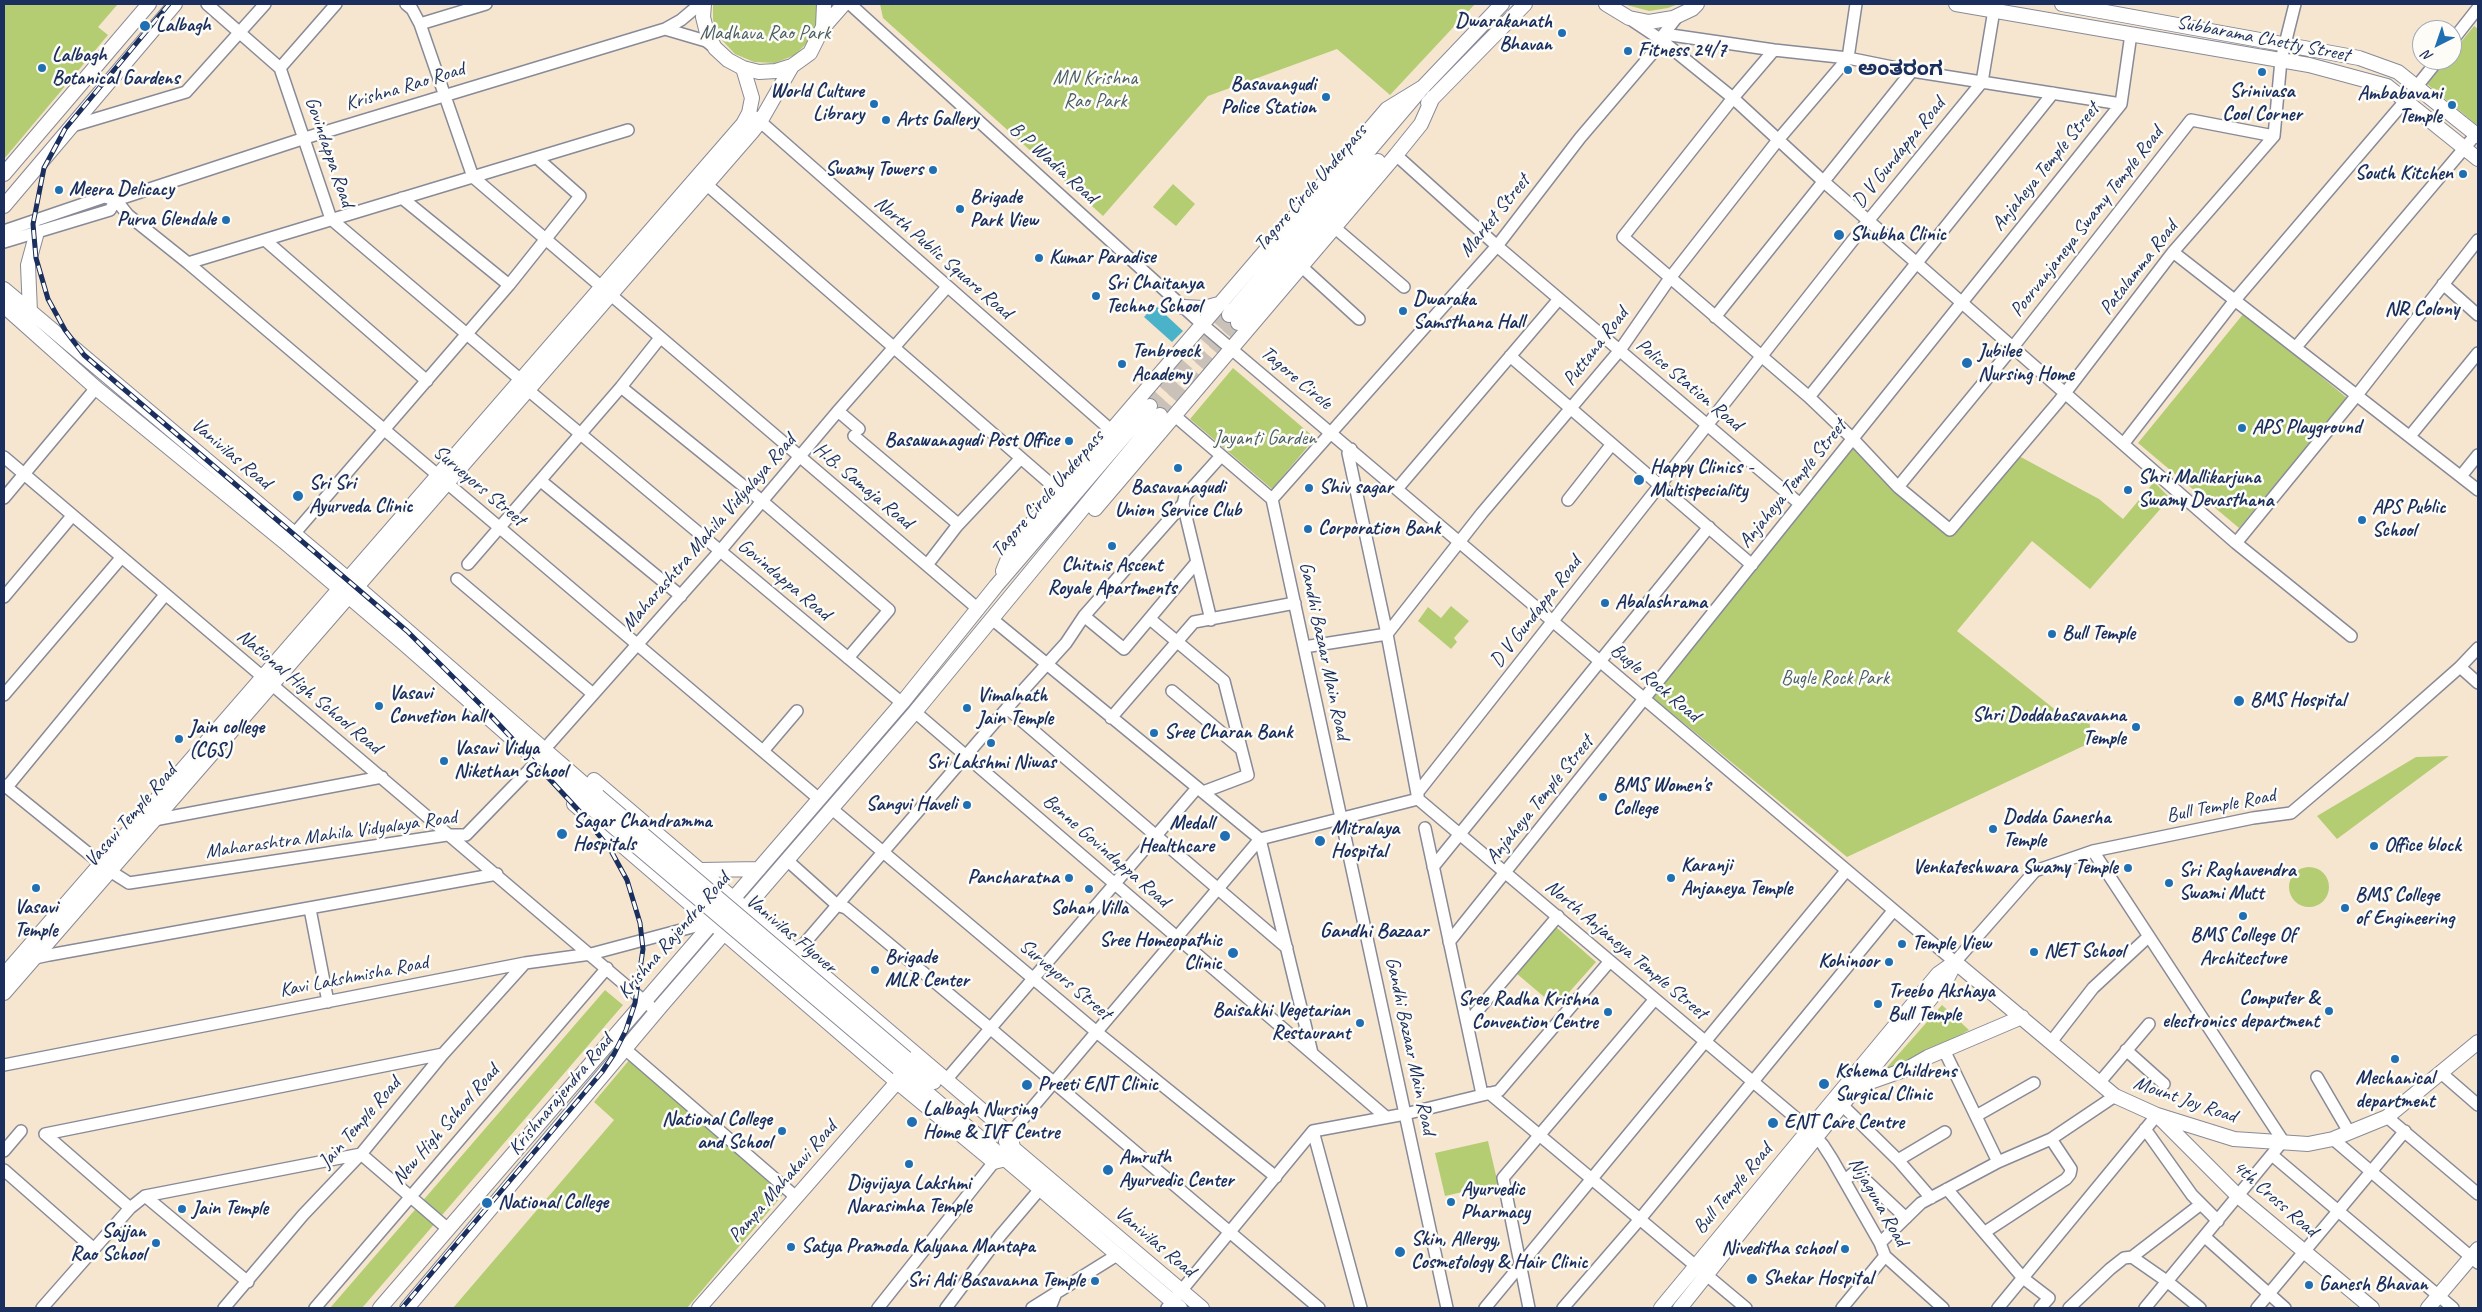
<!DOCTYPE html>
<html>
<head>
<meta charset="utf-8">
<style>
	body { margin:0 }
	#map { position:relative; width:2482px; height:1312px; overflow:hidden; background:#f6e6d0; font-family:Caveat,sans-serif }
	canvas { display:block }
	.frame { position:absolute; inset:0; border:5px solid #1b2f5e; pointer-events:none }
	.north { position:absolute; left:2412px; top:20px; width:50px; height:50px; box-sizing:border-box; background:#fdfcf7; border:1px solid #a3aaba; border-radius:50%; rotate:221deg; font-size:14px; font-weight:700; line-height:20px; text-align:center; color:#1b2f5e }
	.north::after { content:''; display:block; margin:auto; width:18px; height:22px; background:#1f6fb2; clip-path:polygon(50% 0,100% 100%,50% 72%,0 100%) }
</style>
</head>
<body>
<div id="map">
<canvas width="2482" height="1312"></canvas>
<div class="frame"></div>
<div class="north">N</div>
</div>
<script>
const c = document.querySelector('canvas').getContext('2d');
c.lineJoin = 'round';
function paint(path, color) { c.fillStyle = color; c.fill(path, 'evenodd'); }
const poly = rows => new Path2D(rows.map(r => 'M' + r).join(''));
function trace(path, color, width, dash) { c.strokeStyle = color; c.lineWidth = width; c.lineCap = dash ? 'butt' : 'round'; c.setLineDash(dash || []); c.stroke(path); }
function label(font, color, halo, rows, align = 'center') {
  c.font = font + ' Caveat,"Noto Sans Kannada",sans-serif'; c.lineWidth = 5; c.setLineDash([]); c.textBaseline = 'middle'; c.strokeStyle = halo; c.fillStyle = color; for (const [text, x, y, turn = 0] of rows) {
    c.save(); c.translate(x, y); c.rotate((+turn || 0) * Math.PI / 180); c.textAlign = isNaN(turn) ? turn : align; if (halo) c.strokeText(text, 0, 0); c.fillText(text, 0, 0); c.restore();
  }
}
const green = poly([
	[4,4,118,4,98,27,108,35,4,159],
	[713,4,818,4,818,20,810,40,795,55,775,63,754,62,735,54,720,38,713,20],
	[880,4,1475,4,1390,95,1337,49,1208,96,1103,216,883,18],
	[1623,4,1678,4,1668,8,1649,11],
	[2474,26,2478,29,2477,125,2427,84,2447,60,2452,60,2452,53],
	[1173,184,1195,204,1176,226,1153,207],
	[2244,313,2347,398,2239,528,2138,443],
	[1233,368,1315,438,1272,489,1190,419],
	[1855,446,1951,534,2017,455,2099,499,2123,519,2154,482,2170,498,2090,589,2032,541,1957,631,2073,724,2088,710,2092,742,1847,857,1652,697],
	[1451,606,1469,621,1454,638,1457,642,1451,649,1418,621,1428,607,1441,618],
	[2449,756,2337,839,2317,816,2416,757],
	'2289 887a20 20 0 1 1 40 0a20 20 0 1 1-40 0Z',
	[1556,927,1596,962,1556,1007,1516,973],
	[605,990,623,1005,362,1308,330,1308],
	[1942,1005,1969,1030,1927,1054,1881,1074],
	[636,1052,791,1185,687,1308,453,1308,614,1120,594,1102],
	[1488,1141,1498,1184,1445,1196,1435,1153]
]);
const water = poly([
	[1155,305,1183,331,1172,342,1144,317]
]);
const majorTunnel = poly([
	[1150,406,1229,315],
	[1160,415,1238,323]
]);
const minor = poly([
	[207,4,280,68,331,219,521,380],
	[406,4,412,9,420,24,473,177,977,608],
	[850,4,1203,325,1955,962,2035,871,2093,851,2253,818,2291,813,2383,735,2460,667,2478,648],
	[1633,21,1660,39,1733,98,1823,181,2236,543,2351,636],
	[420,24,486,4],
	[665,29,706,41,715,48],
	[1664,34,1774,50,1848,58,1912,71,2121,104],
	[2452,41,2478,8],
	[1774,50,1733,98,1623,237,1809,397,1853,439,1898,487,1950,530,2059,401,2173,252,2274,136,2281,60,2295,4],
	[280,68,336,4],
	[755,117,1112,431],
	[72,126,186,92,265,4],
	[1396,155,1497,246,1800,504],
	[706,184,1060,492],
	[402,198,509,285],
	[116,200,128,215,188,263,818,798],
	[1334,227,1404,287],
	[4,231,104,197,116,200],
	[265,240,427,381],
	[4,242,110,210,116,200,305,138,665,29,681,20,700,4],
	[2173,252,2478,490],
	[188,263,628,130],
	[1302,267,1359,319],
	[2443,284,2478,315],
	[1715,317,1912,71],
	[2296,347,2478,132],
	[1510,356,1752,565],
	[621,387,762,501,889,610,848,658],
	[528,390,902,703],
	[1809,397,2053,93],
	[838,411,859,429],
	[1175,416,1272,499],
	[854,436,958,524],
	[2410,436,2478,353],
	[2124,443,2235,300,2405,101,2438,60],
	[1351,449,1348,453,1387,634,1417,794],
	[4,457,650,1006],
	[2461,476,2478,455],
	[541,481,681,596],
	[1898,487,2013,347,2191,120,2274,136],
	[1397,489,1559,299],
	[4,498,96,388],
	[1272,499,1447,1308],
	[1272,499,1497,246,1580,138,1656,49,1660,39,1677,17],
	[1568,500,1612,444],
	[1183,504,1211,620],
	[294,534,509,285,580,196,537,158],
	[2236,543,2357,395,2478,240],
	[468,564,621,387,660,338],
	[927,565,957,526,1021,458],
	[457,579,593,694],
	[4,597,72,516],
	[1084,616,1124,649,1196,563],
	[992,619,1260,839],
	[1150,619,1224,681,1248,775,1203,792],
	[1304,647,1387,634,1482,513,1620,350,1670,278,1778,140,1848,58,1856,4],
	[2460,667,2478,683],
	[1172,691,1241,749],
	[4,695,121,558],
	[1007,708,1287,948],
	[915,712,1386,1117],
	[1111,718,1194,622,1295,603],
	[550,743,720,551,838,411,947,287],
	[763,751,797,711],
	[4,785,110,871,129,883,447,835,466,835,532,767],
	[7,787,165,595],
	[1418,799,1418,792,1868,221,1982,82,1995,4],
	[1418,799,1809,1129,1823,1145,1832,1159,1880,1243,1885,1256,1943,1308],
	[832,809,1099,1034,1276,1177],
	[154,820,382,777],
	[1425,828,1482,1094],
	[1260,839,1312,1053],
	[2093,851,2283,1141,2145,1308],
	[788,861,837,905,846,908,991,1029,1319,1308],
	[1433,867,1709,527],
	[310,909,328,1002],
	[1449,942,2121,104,2131,34],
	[797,952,1007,708,1066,643,1084,616,1183,504,1185,496,1221,456],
	[33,956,35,958,49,955,497,874],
	[1467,1023,1558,916],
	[2051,1042,2093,988,2148,937],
	[625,1049,796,1197],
	[1944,1050,1998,1162],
	[2126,1050,2164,1084],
	[4,1065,525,963,591,954,711,922],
	[2440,1072,2478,1105],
	[2317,1077,2349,1132],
	[946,1080,1197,788],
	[2099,1083,2149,1024],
	[1489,1093,1746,1308],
	[1842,1105,1898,1160,1931,1198],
	[1976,1116,2034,1083],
	[2387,1117,2478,1194],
	[2145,1129,2192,1195,2218,1221],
	[1313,1131,1361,1308],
	[1010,1134,1260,839,1418,799],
	[2333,1139,2478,1263],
	[4,1151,21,1131],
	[2272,1155,2453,1308],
	[1898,1160,1945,1132],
	[4,1170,94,1249],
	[1845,1180,1856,1171,1906,1218],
	[1947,1189,2023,1278,2049,1298,2040,1308],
	[145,1196,248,1282],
	[130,1208,45,1134,443,1054],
	[1985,1232,2066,1179,2070,1174,2071,1169,2051,1139],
	[2205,1237,2285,1308],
	[1880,1243,1921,1203,1998,1162,2051,1139,2115,1096],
	[2132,1257,2201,1204],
	[42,1308,130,1208,145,1196,361,1154,448,1229],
	[224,1308,303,1215,361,1154,443,1054,525,963],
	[315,1308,607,968],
	[878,1308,994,1162],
	[946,1308,1000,1236,1040,1189],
	[1032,1308,1056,1293],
	[1050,1308,1056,1293,1117,1255],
	[1167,1308,1313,1131,1405,1114,1499,1091,1610,961],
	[1485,1308,1846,871],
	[1529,1308,1503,1178,1655,999],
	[1563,1308,1640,1219,1893,911],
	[1842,1308,1885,1256],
	[1998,1308,2157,1115],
	[2069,1308,2110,1269,2124,1258,2132,1257,2168,1282,2200,1308],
	[2257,1308,2405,1131]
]);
const major = poly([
	[704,4,703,17,707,33,715,48,728,60,743,68,759,72,776,71,792,66,810,53,823,27,824,4],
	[1606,4,1629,18,1649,22,1673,18,1692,9,1697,4],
	[1956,4,2309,65,2387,86,2478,159],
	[2062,4,2359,58,2398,72,2478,136],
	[822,29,844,4],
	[1428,103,1525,4],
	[4,174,149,4],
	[4,206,175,4],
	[4,289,348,579,598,796],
	[4,306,96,388,287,544,402,642,589,806],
	[1183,307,1204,308,1222,303],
	[30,312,28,265,37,232],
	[1229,315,1423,87,1502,4],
	[1238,323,1378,161],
	[1095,509,1396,155,1421,124,1433,97],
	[1003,571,1014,544,1387,109,1423,87],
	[594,780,1010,1134,1013,1147],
	[574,804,897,1082,994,1162,1006,1159],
	[701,870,759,869],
	[1955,962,2115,1096,2157,1115,2234,1139,2308,1144,2333,1139,2387,1117,2478,1042],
	[4,975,743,124,749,113,752,98,743,68],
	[4,993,752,132,760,122,792,66],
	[906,1058,934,1082],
	[898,1068,1180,1308],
	[1859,1086,1907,1069,1928,1057,2022,1017],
	[2159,1117,2238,1196,2372,1308],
	[1006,1142,1202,1308],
	[380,1308,902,703,996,586,1150,406],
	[407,1308,661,1006,915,712,1160,415],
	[699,1308,897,1082],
	[1661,1308,1938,974,1955,962],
	[1680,1308,1842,1105,1947,979,1955,963],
	[2428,1308,2478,1249]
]);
const rail = poly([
	[169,4,65,129,44,168,33,224,36,258,48,299,65,330,84,355,407,631,481,705,581,813,610,849,627,880,640,923,643,949,635,1003,626,1030,614,1054,602,1072,402,1308]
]);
const majorBridge = poly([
	[598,796,906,1058],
	[589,806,898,1068]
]);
const markers = [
	[145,26,6,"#1f6fb2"],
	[1562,33,5,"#1f6fb2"],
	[1628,51,5,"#1f6fb2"],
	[42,68,5,"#1f6fb2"],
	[1848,70,5,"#1f6fb2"],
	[2262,72,5,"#1f6fb2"],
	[1326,97,5,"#1f6fb2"],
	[874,104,5,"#1f6fb2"],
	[2452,105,5,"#1f6fb2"],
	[886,120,5,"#1f6fb2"],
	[933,170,5,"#1f6fb2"],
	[2463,174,5,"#1f6fb2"],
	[59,190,5,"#1f6fb2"],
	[960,209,5,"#1f6fb2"],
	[226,220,5,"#1f6fb2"],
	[1839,235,6,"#1f6fb2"],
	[1039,258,5,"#1f6fb2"],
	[1096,296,5,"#1f6fb2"],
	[1403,311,5,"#1f6fb2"],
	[1967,363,6,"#1f6fb2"],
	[1122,364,5,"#1f6fb2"],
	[2242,428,5,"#1f6fb2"],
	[1069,441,5,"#1f6fb2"],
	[1178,468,5,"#1f6fb2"],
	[1639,480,6,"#1f6fb2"],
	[1309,488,5,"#1f6fb2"],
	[2128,490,5,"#1f6fb2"],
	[298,496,6,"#1f6fb2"],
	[2362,520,5,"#1f6fb2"],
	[1308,529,5,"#1f6fb2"],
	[1112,546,5,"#1f6fb2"],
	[1605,603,5,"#1f6fb2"],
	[2052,634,5,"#1f6fb2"],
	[2239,701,6,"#1f6fb2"],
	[379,706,5,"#1f6fb2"],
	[967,708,5,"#1f6fb2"],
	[2136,727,5,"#1f6fb2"],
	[1154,733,5,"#1f6fb2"],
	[179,739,5,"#1f6fb2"],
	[991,743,5,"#1f6fb2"],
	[444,761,5,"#1f6fb2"],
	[1603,797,5,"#1f6fb2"],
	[967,805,5,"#1f6fb2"],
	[1993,829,5,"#1f6fb2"],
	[562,834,6,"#1f6fb2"],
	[1225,836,6,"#1f6fb2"],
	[1320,841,6,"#1f6fb2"],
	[2374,846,5,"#1f6fb2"],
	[2128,868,5,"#1f6fb2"],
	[1069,878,5,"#1f6fb2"],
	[1671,878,5,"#1f6fb2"],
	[2169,883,5,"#1f6fb2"],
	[36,888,5,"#1f6fb2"],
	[1089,889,5,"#1f6fb2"],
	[2345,908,5,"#1f6fb2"],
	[2243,916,5,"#1f6fb2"],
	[1902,944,5,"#1f6fb2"],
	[2034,952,5,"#1f6fb2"],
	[1233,953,6,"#1f6fb2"],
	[1889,962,5,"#1f6fb2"],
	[875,970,5,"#1f6fb2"],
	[1878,1004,5,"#1f6fb2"],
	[2329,1011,5,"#1f6fb2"],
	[1608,1012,5,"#1f6fb2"],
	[1360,1023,5,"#1f6fb2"],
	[2395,1059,5,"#1f6fb2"],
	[1824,1084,6,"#1f6fb2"],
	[1027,1085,6,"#1f6fb2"],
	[912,1122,6,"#1f6fb2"],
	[1773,1123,6,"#1f6fb2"],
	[782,1131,5,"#1f6fb2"],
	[909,1164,5,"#1f6fb2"],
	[1108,1170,6,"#1f6fb2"],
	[1451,1202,5,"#1f6fb2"],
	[487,1203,6,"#1f6fb2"],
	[182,1209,5,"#1f6fb2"],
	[156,1243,5,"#1f6fb2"],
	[791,1247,5,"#1f6fb2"],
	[1845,1249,5,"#1f6fb2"],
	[1400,1252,6,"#1f6fb2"],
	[1752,1279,6,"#1f6fb2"],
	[1095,1281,5,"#1f6fb2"],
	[2309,1285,5,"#1f6fb2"]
];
const poiNames = [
	["Dwarakanath",1552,22,"right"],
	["Bhavan",1552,45,"right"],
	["Lalbagh",156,26],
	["Fitness 24/7",1638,51],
	["Lalbagh",52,56],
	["Botanical Gardens",52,79],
	["ಅಂತರಂಗ",1858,70],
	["Basavangudi",1316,85,"right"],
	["Police Station",1316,108,"right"],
	["World Culture",864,92,"right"],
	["Library",864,115,"right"],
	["Srinivasa",2262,92,"center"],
	["Cool Corner",2262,115,"center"],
	["Ambabavani",2442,94,"right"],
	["Temple",2442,117,"right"],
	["Arts Gallery",896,120],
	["Swamy Towers",923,170,"right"],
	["South Kitchen",2453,174,"right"],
	["Meera Delicacy",69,190],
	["Brigade",970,198],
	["Park View",970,221],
	["Purva Glendale",216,220,"right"],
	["Shubha Clinic",1850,235],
	["Kumar Paradise",1049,258],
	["Sri Chaitanya",1106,284],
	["Techno School",1106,307],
	["Dwaraka",1413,300],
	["Samsthana Hall",1413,323],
	["Tenbroeck",1132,352],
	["Academy",1132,375],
	["Jubilee",1978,352],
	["Nursing Home",1978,375],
	["APS Playground",2252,428],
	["Basawanagudi Post Office",1059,441,"right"],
	["Happy Clinics -",1650,468],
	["Multispeciality",1650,491],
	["Shri Mallikarjuna",2138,478],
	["Swamy Devasthana",2138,501],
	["Sri Sri",309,484],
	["Ayurveda Clinic",309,507],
	["Basavanagudi",1178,488,"center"],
	["Union Service Club",1178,511,"center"],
	["Shiv sagar",1319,488],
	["APS Public",2372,508],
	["School",2372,531],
	["Corporation Bank",1318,529],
	["Chitnis Ascent",1112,566,"center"],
	["Royale Apartments",1112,589,"center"],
	["Abalashrama",1615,603],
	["Bull Temple",2062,634],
	["Vasavi",389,694],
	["Convetion hall",389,717],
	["Vimalnath",977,696],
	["Jain Temple",977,719],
	["BMS Hospital",2250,701],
	["Shri Doddabasavanna",2126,716,"right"],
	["Temple",2126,739,"right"],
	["Jain college",189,728],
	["(CGS)",189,751],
	["Sree Charan Bank",1164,733],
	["Vasavi Vidya",454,749],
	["Nikethan School",454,772],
	["Sri Lakshmi Niwas",991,763,"center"],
	["BMS Women's",1613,786],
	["College",1613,809],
	["Sangvi Haveli",957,805,"right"],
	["Dodda Ganesha",2003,818],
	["Temple",2003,841],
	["Sagar Chandramma",573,822],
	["Hospitals",573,845],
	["Medall",1214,824,"right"],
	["Healthcare",1214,847,"right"],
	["Mitralaya",1331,829],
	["Hospital",1331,852],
	["Office block",2384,846],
	["Karanji",1681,866],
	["Anjaneya Temple",1681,889],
	["Venkateshwara Swamy Temple",2118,868,"right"],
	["Sri Raghavendra",2179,871],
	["Swami Mutt",2179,894],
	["Pancharatna",1059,878,"right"],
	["BMS College",2355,896],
	["of Engineering",2355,919],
	["Vasavi",36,908,"center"],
	["Temple",36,931,"center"],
	["Sohan Villa",1089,909,"center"],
	["BMS College Of",2243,936,"center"],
	["Architecture",2243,959,"center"],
	["Sree Homeopathic",1222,941,"right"],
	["Clinic",1222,964,"right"],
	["Temple View",1912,944],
	["NET School",2044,952],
	["Brigade",885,958],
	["MLR Center",885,981],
	["Kohinoor",1879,962,"right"],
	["Treebo Akshaya",1888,992],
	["Bull Temple",1888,1015],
	["Computer &",2319,999,"right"],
	["electronics department",2319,1022,"right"],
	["Sree Radha Krishna",1598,1000,"right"],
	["Convention Centre",1598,1023,"right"],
	["Baisakhi Vegetarian",1350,1011,"right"],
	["Restaurant",1350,1034,"right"],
	["Kshema Childrens",1835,1072],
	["Surgical Clinic",1835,1095],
	["Mechanical",2395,1079,"center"],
	["department",2395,1102,"center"],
	["Preeti ENT Clinic",1038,1085],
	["Lalbagh Nursing",923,1110],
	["Home & IVF Centre",923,1133],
	["National College",772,1120,"right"],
	["and School",772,1143,"right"],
	["ENT Care Centre",1784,1123],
	["Amruth",1119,1158],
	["Ayurvedic Center",1119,1181],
	["Digvijaya Lakshmi",909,1184,"center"],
	["Narasimha Temple",909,1207,"center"],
	["Ayurvedic",1461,1190],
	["Pharmacy",1461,1213],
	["National College",498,1203],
	["Jain Temple",192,1209],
	["Sajjan",146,1232,"right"],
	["Rao School",146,1255,"right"],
	["Skin, Allergy,",1411,1240],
	["Cosmetology & Hair Clinic",1411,1263],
	["Satya Pramoda Kalyana Mantapa",801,1247],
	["Niveditha school",1835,1249,"right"],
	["Shekar Hospital",1763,1279],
	["Sri Adi Basavanna Temple",1085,1281,"right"],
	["Ganesh Bhavan",2319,1285]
];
const parkNames = [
	["Madhava Rao Park",765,34],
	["MN Krishna",1095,79],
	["Rao Park",1095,102],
	["Jayanti Garden",1265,439],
	["Bugle Rock Park",1835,679]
];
const streetNames = [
	["Subbarama Chetty Street",2263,39,11],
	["Krishna Rao Road",405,87,-17],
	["Govindappa Road",329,152,71],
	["D V Gundappa Road",1899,153,-51],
	["B P Wadia Road",1053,163,42],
	["Anjaheya Temple Street",2046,167,-51],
	["Tagore Circle Underpass",1311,188,-49],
	["Market Street",1495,216,-51],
	["Poorvanjaneya Swamy Temple Road",2087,222,-52],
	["North Public Square Road",943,258,41],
	["Patalamma Road",2139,268,-52],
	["Puttana Road",1596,347,-52],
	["Tagore Circle",1296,378,40],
	["Police Station Road",1689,385,40],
	["Vanivilas Road",231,454,40],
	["Anjaheya Temple Street",1793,484,-51],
	["Surveyors Street",479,486,40],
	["H.B. Samaja Road",863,486,40],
	["Tagore Circle Underpass",1048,494,-49],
	["Maharashtra Mahila Vidyalaya Road",709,533,-49],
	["Govindappa Road",784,580,40],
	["D V Gundappa Road",1536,612,-52],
	["Gandhi Bazaar Main Road",1324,651,78],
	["Bugle Rock Road",1655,683,40],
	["National High School Road",309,692,40],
	["Anjaheya Temple Street",1540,800,-51],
	["Bull Temple Road",2221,806,-11],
	["Vasavi Temple Road",131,816,-49],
	["Maharashtra Mahila Vidyalaya Road",331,835,-8],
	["Benne Govindappa Road",1106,851,41],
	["Vanivilas Flyover",791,934,40],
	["Krishna Rajendra Road",674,936,-49],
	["North Anjaneya Temple Street",1626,950,40],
	["Kavi Lakshmisha Road",354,977,-11],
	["Surveyors Street",1065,980,40],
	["Gandhi Bazaar Main Road",1410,1046,78],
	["Krishnarajendra Road",561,1095,-50],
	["Mount Joy Road",2185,1100,19],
	["Jain Temple Road",360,1123,-49],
	["New High School Road",446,1125,-49],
	["Pampa Mahakavi Road",783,1182,-49],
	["Bull Temple Road",1733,1189,-50],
	["4th Cross Road",2275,1199,41],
	["Nijaguna Road",1878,1202,60],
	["Vanivilas Road",1155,1242,40]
];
const neighbourhoodNames = [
	["NR Colony",2422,309],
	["Gandhi Bazaar",1374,931]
];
paint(green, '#b4cd73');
paint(water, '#4ab2c9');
trace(majorTunnel, '#cac1b9', 14, [14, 7]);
trace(minor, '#888a97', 14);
trace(major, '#888a97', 16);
trace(minor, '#fff', 11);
trace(major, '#fff', 14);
trace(rail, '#1b2f5e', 5);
trace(rail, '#fdfcf7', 3, [9]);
trace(majorBridge, '#888a97', 16, []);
trace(majorBridge, '#fff', 14);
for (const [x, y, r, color] of markers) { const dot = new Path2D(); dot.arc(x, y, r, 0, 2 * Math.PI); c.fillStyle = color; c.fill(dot); trace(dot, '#fdfcf7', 2); }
label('bold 20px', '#1b2f5e', '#fdfcf7', poiNames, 'left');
label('20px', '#495e64', '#fdfcf7', parkNames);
label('20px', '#1b2f5e', '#fdfcf7', streetNames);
label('bold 21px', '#1b2f5e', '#fdfcf7', neighbourhoodNames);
</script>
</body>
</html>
